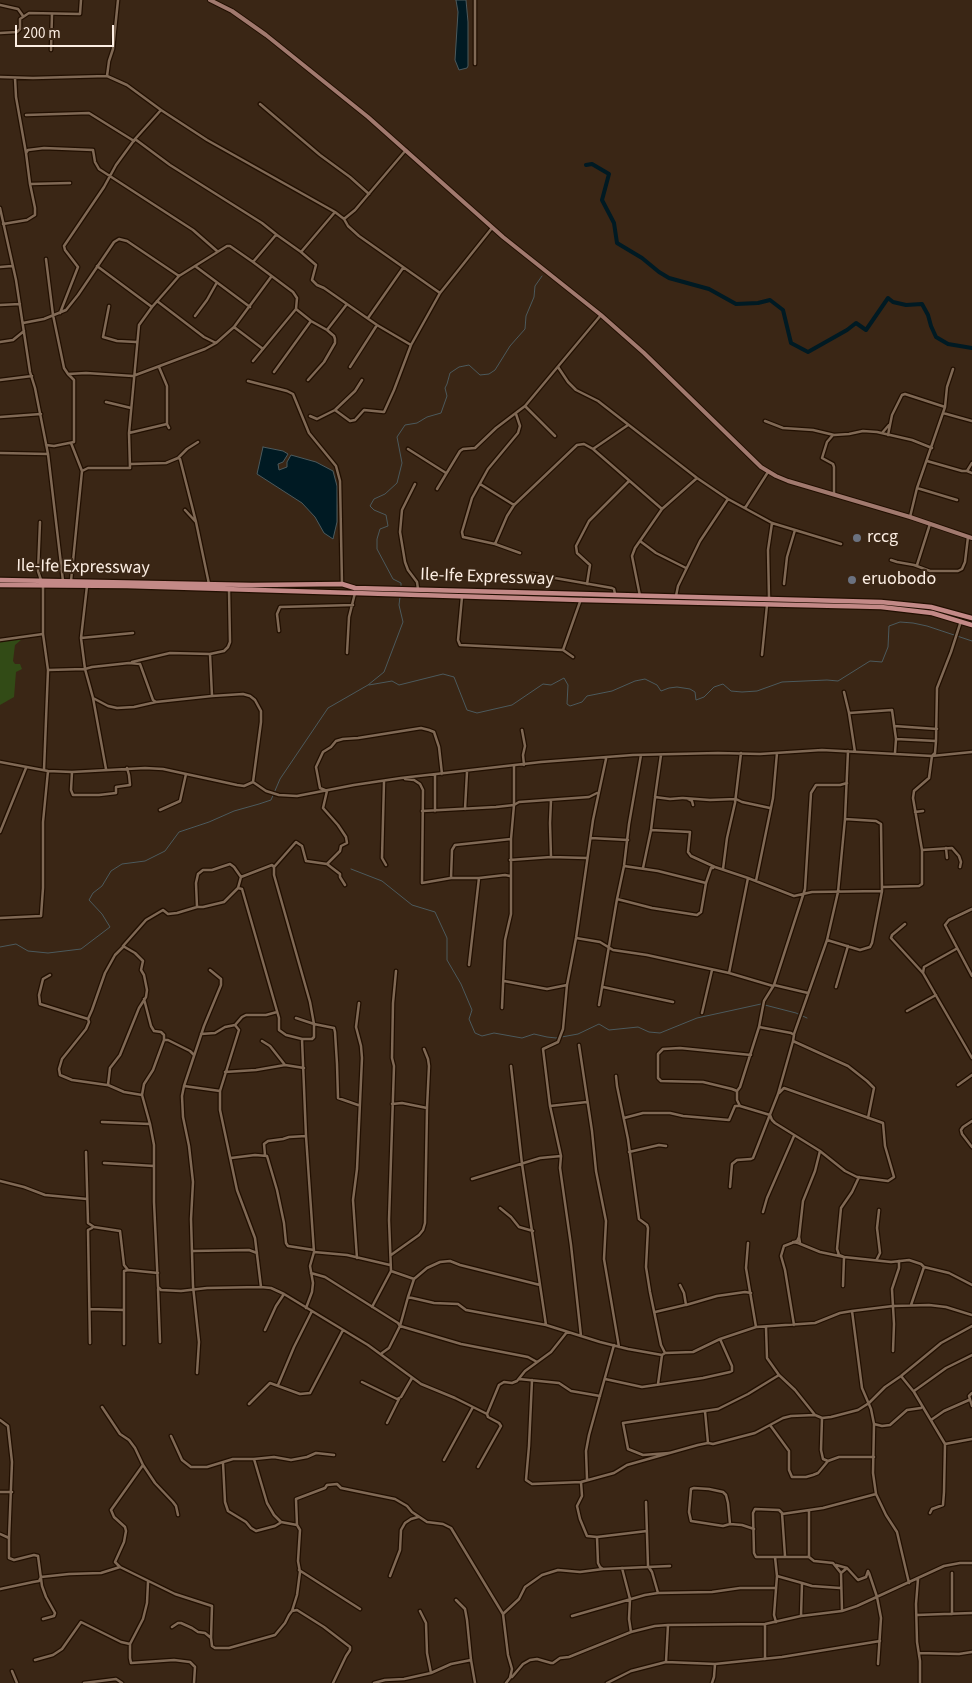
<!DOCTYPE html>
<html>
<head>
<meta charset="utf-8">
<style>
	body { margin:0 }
	#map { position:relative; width:972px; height:1683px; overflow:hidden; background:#3a2615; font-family:"Source Sans 3",sans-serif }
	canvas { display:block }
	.scale { position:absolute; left:15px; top:25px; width:99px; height:22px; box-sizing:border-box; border:2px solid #fceee3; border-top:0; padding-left:6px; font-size:15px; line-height:18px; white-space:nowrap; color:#fceee3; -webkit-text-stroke:4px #3a2615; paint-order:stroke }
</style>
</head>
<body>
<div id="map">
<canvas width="972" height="1683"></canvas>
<div class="scale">200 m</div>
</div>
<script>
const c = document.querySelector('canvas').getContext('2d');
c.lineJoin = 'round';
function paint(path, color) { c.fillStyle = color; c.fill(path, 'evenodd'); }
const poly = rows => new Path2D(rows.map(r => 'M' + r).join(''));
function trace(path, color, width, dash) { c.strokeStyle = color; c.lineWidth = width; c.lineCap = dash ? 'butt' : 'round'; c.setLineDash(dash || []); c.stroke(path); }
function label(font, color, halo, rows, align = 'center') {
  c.font = font + ' "Source Sans 3",sans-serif'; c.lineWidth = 4.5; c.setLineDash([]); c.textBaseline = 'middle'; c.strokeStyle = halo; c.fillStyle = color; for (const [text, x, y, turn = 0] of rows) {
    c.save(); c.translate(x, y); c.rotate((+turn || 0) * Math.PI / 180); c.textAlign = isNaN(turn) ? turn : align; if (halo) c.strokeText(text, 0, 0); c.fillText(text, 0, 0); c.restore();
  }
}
const green = poly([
	[13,639,21,640,15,645,13,661,15,664,20,664,22,669,16,672,14,697,0,705,0,642]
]);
const water = poly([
	[456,0,466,0,468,22,468,66,467,68,459,70,455,60,458,12,456,0],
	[263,447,283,451,288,454,283,462,278,464,279,470,287,467,287,462,291,455,316,462,333,471,337,486,337,522,333,539,324,533,315,517,302,503,257,474,263,447]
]);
const stream = poly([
	[401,588,401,583,393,579,377,549,377,539,380,529,388,526,386,515,374,510,370,506,374,499,385,494,397,483,402,463,397,437,405,425,417,423,427,417,441,413,447,396,445,388,447,384,450,373,459,367,469,365,480,375,489,374,495,370,510,346,525,329,526,316,534,297,535,286,542,276],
	[369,685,392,681,399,685,443,674,454,677,467,710,477,713,512,705,543,684,551,685,564,678,568,685,567,704,570,706,582,702,587,696,612,691,635,681,645,679,657,685,661,691,669,688,677,687,690,689,695,692,696,700,704,697,714,687,723,684,731,691,742,692,757,691,782,682,827,680,838,681,870,661,882,662,888,647,889,626,900,622,913,623,927,626,972,641],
	[351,869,382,881,412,905,435,912,447,938,447,960,461,984,472,1010,469,1019,475,1033,482,1036,494,1033,522,1038,534,1034,547,1037,556,1038,578,1034,599,1024,609,1030,638,1027,649,1032,660,1033,697,1018,761,1004,796,1013,807,1018],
	[0,947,16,944,28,951,48,953,81,949,110,927,102,914,89,900,93,893,102,886,111,871,122,864,145,861,165,851,179,832,209,822,234,811,259,804,271,800,280,779,328,708,368,685,384,672,403,622,399,605,400,597]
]);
const canal = poly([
	[586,165,592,164,609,174,602,200,614,223,617,243,642,258,659,272,669,278,709,289,736,304,758,303,770,300,783,310,791,343,808,352,847,330,856,323,866,330,888,298,893,302,906,305,922,304,928,315,931,326,936,337,948,344,972,348]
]);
const minor = poly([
	[0,5,18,9,23,16],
	[0,33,17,32,20,29,20,19,29,13,80,14,81,0],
	[51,50,52,14],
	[475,64,475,0],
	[107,76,109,61,113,49,118,0],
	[0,77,33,78,107,76,127,85,161,110,207,140,335,212,344,219,348,226,359,236,440,293],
	[15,78,16,97,26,153],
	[260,104,320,155,350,177,369,194],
	[26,115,89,113,134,141],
	[135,139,170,165,262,223,277,235],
	[70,183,30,184,26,153,28,150,44,148,93,150,95,162,99,169,193,230,217,251],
	[0,208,16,280,30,372,35,388,48,454,63,581],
	[344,219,355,210,406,150],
	[3,224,27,220,35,215,35,208,30,184],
	[301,252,316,265,312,280,317,285,324,288,377,325,411,345],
	[46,259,53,315,64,368,68,374,86,373,133,376,205,349,216,343,234,327,271,277],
	[253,262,275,236,277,235,301,252,335,212],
	[97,266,152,307],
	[195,266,250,307],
	[0,267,12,266],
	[157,301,204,337,216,343],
	[0,305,20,304],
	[109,306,103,337,117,341,136,342],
	[296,309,311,321,327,330,334,336,335,339,335,343,324,362,308,380],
	[60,313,78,267,65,250,64,246,104,187,116,165,135,139,161,110],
	[195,316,207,300,216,284],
	[368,318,403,268],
	[23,323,44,319,66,310,78,295,114,242,119,239,127,241,179,276],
	[234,327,263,349],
	[327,330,347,304],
	[0,342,13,340,24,331],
	[159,367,167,386,167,424,169,428],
	[350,367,377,325],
	[558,367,568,382,576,390,598,401,697,478,728,499,772,523,841,544],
	[274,372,311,321],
	[0,380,32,376],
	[248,381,287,391,293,394,309,433,336,466,340,481,342,584],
	[106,402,131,408],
	[525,406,555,436],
	[335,410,350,421,355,420,364,410,384,412,394,390,411,345,440,293,492,228],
	[943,413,972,421],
	[516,414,520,426,518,433,488,469,472,498,462,532,463,537,495,544,520,553],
	[310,416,317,419,335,410,355,391,362,380],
	[0,417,41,414],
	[765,421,783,428,813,430,834,435,849,434,863,431,877,432,912,440,932,448],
	[129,433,167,424],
	[882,433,889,425],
	[833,435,827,442,822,458,833,464,834,467,834,494],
	[888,435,892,415,902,395,905,394,945,407],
	[71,443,82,471],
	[46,445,54,446,74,442,74,380,68,374],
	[408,449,446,473],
	[593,449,628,425],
	[0,453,48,454],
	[178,458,187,449,198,442],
	[927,461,962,471,967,471,972,463],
	[131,464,166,463,178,458,180,459,196,522],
	[967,471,972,473],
	[415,484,402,510,400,532,405,562,408,570,417,582,418,589],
	[480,484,514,505],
	[917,488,957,500],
	[437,489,460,451,463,449,475,448,496,428,525,406,601,315],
	[745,508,768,472],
	[185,510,196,522,209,584],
	[910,517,917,488,945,407,947,387,953,369],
	[40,522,38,571,41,580],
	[640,541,656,553,686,568],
	[495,544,507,516,514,505,577,445,584,444,593,449,662,509],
	[891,560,897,562,914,565,930,571,958,571,962,569,965,562,968,537],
	[917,565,930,524],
	[532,574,612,588,614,589,615,594],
	[71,581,82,471,88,468,130,468,129,433,139,325,152,307,179,276,227,246,230,246,253,262,293,292,297,298,296,309,253,361],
	[587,584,590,565,577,553,576,546,589,521,629,481],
	[784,584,787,557,795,530],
	[43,585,43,634,48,670,44,770],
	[87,586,81,638,85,669,93,698,106,769],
	[640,596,632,556,635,548,662,509,697,478],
	[676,596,678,586,700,541,728,499],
	[462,597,458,640,460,645,563,650,573,657],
	[769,598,768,550,772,523],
	[279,631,277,614,280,607,353,605],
	[81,638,133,633],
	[0,640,43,634],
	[563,650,581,599],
	[347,653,349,617,355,593],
	[762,655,767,605],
	[132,662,170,653,210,654],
	[48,670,85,669,92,667,129,663,140,664,153,700,156,702,212,696,243,694,250,696,255,700,261,711,261,722,253,782],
	[844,692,849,713,855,752],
	[212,696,210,654,224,651,228,647,230,642,229,590],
	[93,698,108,706,117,708,134,707,156,702],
	[849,713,892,710,896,739,895,753],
	[894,726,937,729],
	[522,730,525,746,523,755,524,765],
	[896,739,936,741],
	[661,755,655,797,670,799,682,798],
	[0,762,48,771,72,772,145,768,163,769,237,785,244,786,253,782,266,791,279,795,297,796,354,785,401,778,541,762,633,755,718,753,760,754,822,750,932,756,972,752],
	[72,772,71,790,73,795,99,795,116,793,116,787,130,785,129,775,127,768],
	[435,775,435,811],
	[405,779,414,780,420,784,423,790,422,883,451,878,479,878,505,875,510,876],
	[384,782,382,858,386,865],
	[683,798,710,800,736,799,742,802,770,808],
	[688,799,692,801,693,805],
	[465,809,467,772],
	[160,810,180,801,186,774],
	[422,811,496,807,514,805,519,802,589,797,597,793],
	[915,812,923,811],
	[651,830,690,832,688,852,691,856,715,867,748,878,794,896,812,892,882,891],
	[0,832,26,768],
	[591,838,628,840],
	[946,848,947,858],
	[922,850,952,848,959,856,961,862,960,867],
	[551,857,550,823,551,800],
	[510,860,551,857,587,858],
	[327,864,340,874,340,877,345,885],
	[624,866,658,871,706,883],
	[643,868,651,830,655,798],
	[723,869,727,838,735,803,741,753],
	[241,877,272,865,274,867],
	[451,878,452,850,455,845,511,839],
	[756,881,773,798,777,753],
	[883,887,919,886,922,884,922,850,913,798,914,791,929,778,931,763,932,756,935,753,936,741,937,688,951,652,961,621],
	[617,899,652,908,697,915,701,912,706,883,711,868,713,868],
	[197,907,196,883,198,874,203,870,212,870,230,864,234,867,241,877,238,888],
	[972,909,949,920,945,925,972,976],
	[0,918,41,916,43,888,43,822,48,771],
	[905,924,892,935,891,938,923,973,972,1058],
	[576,938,600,942,613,950,647,955,729,973,748,878],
	[827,940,860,950,870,947,872,943,882,891,881,824,876,821,845,819],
	[469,965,479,878],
	[210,970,221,979,221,985,204,1026,184,1086,220,1091],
	[729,973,773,986],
	[923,973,924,967,956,949],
	[50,975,43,979,39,995,40,1004,88,1019,89,1022,86,1029,62,1059,59,1069,60,1075,72,1080,107,1085],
	[504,981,547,989,567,985],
	[774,985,808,993],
	[603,987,673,1002],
	[836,987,848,946],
	[144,999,151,1026,154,1031,161,1032,164,1035,164,1040,153,1070,144,1084,142,1095,150,1124,154,1145,154,1202,158,1287,161,1290,181,1291,207,1288,261,1287,271,1288,284,1294,368,1345,421,1384,455,1398,487,1414,488,1417,499,1423,501,1426,478,1467],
	[599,1005,617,899,624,866,629,824,641,755],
	[502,1008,505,940,511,914,511,839,514,805,514,766],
	[907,1011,936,995],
	[702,1013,712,970],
	[296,1018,314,1024,334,1028,335,1032,337,1064,338,1098,358,1105],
	[88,1019,92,1010,105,973,115,955,123,947],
	[235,1025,242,1017,246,1015,266,1015,277,1012],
	[201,1034,215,1033,225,1027,235,1025,239,1030,220,1091,220,1110,237,1190,255,1238,261,1287],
	[794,1034,827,940,838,892,845,819,848,751],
	[302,1039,312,1039,314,1037,314,1024,310,1002,274,875,274,867,296,842,302,846,306,861,327,864,340,851,341,846,347,843,346,837,338,825,323,808,327,791,320,788,316,767,323,752,331,747,336,741,343,739,358,738,421,728,429,730,434,732,439,747,442,774],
	[164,1040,168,1040,190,1051,194,1055],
	[262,1041,270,1046,285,1065],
	[793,1041,848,1066,867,1081,874,1088,868,1118],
	[579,1045,592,1131,596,1171,606,1221,604,1259,619,1347],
	[511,1066,522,1164,540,1285,460,1265,450,1261,440,1262,427,1268,414,1279,408,1297,400,1326,461,1344,528,1357,537,1362],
	[225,1072,256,1070,285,1065,304,1068],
	[616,1076,617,1086,628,1139,639,1219,647,1225,648,1228,646,1267,650,1292,661,1345,665,1353],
	[958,1085,972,1075],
	[184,1086,182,1096,183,1117,189,1146,193,1182,191,1219,193,1286,199,1342,197,1373],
	[737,1091,740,1087,759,1027],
	[142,1095,124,1092,108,1085,110,1068,120,1055,139,1008,146,997,147,990,144,975,141,970,143,961,135,953,123,946,146,920,163,910,168,914,177,913,197,907,203,907,224,902,238,888,242,889,279,1018,279,1030,286,1035,302,1039,306,1136,314,1252,310,1266,313,1283,312,1292,306,1308],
	[392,1104,402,1103,427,1108],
	[550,1106,587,1102],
	[740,1106,737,1100,737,1091,732,1089,703,1082,661,1081,658,1078,658,1054,663,1049,680,1048,751,1055],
	[624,1118,643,1113,670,1113,683,1116,729,1120,735,1106,740,1106,770,1115,772,1120,775,1123,820,1151,845,1171,857,1177,888,1181,894,1177,885,1146,883,1123,784,1088,779,1093],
	[972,1121,963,1127,961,1130,962,1134,972,1147],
	[102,1122,150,1124],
	[86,1152,88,1223,94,1227,120,1231,124,1265,128,1270],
	[629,1152,659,1145,666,1146],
	[265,1155,264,1144,268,1141,283,1139,289,1137,306,1136],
	[561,1156,550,1106,543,1049,558,1042,563,1029,567,985,576,938,593,820,606,759],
	[231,1158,255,1155,267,1156,277,1190,284,1223,286,1243,288,1246,314,1250],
	[104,1163,154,1166],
	[472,1179,540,1158,561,1156,560,1168,571,1245,581,1336],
	[0,1181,24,1187,45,1195,87,1199],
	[730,1187,732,1164,737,1160,751,1159,753,1158,778,1094,793,1041,794,1035,791,1033,759,1027,764,1001,774,985,805,889,811,793,816,785,840,785,847,783],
	[500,1208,511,1217,519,1227,533,1231],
	[763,1212,767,1198,794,1136],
	[793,1242,798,1243,820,1252,844,1257,891,1262,909,1260,921,1264,924,1267,949,1273,972,1285],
	[748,1243,746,1268,756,1327],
	[800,1243,799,1237,803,1201,815,1171,820,1151],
	[193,1251,249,1250,257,1253],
	[314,1252,347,1255,390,1265],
	[391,1255,419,1235,423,1230,425,1223,427,1108,429,1066,428,1059,424,1049],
	[357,1258,353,1200,357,1169,362,1058,361,1046,356,1027,359,1003],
	[877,1259,880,1253,877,1228,879,1210],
	[391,1271,414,1279],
	[311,1273,325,1277,398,1323,400,1326,389,1348,382,1353],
	[540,1285,546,1325],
	[680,1285,684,1293,686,1305,717,1296,745,1292,751,1293],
	[843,1286,844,1257,839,1255,837,1249,841,1208,852,1192,859,1177],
	[158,1289,160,1342],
	[408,1297,434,1303,458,1304,466,1310,546,1325,600,1342,628,1349,662,1355,665,1353,693,1352,720,1339,756,1327,815,1323,840,1313,852,1311,893,1306,929,1305,946,1307,972,1315],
	[911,1305,924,1267],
	[372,1307,391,1271,389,1220,394,1066,392,1058,393,1003,396,971],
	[90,1309,124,1310],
	[852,1311,862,1388,871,1409,874,1424,873,1473,876,1494,886,1515,897,1532,909,1583],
	[655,1312,685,1305],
	[794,1325,785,1270,781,1256,784,1246,797,1241,799,1237],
	[766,1327,767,1358,779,1375,795,1390,815,1415],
	[265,1330,276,1306,284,1294],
	[90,1343,88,1230,92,1228],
	[124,1344,124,1271,128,1270,158,1273],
	[893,1351,894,1324,892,1289,899,1268,899,1261],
	[901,1376,914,1392,945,1444,944,1492,943,1505,932,1509,930,1513],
	[519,1379,559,1383,571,1391,600,1396],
	[605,1379,642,1387,703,1378,730,1372,732,1371,732,1366,720,1339],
	[532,1380,529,1446,526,1480,532,1484,581,1482,614,1473,627,1465,698,1445,708,1443,713,1444,755,1433,783,1418,791,1416,815,1415,822,1418,831,1417,858,1410,869,1403,885,1387,901,1376,941,1343,972,1326],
	[362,1382,397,1399,401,1397,412,1378],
	[658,1384,662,1355],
	[278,1385,294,1347,312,1311],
	[914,1391,946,1368,972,1355],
	[972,1393,969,1396,972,1406],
	[249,1404,270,1383,300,1394,310,1393,343,1330],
	[102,1407,120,1434,129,1440,135,1448,143,1465],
	[705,1411,708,1443],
	[487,1414,499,1385,504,1382,512,1383,517,1381,525,1371,551,1352,567,1332],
	[822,1418,821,1450,823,1459,828,1461],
	[0,1420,8,1426,12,1462,9,1538],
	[931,1420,944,1411,969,1400],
	[387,1423,399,1399],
	[874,1424,882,1426,890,1425,907,1410,921,1408],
	[770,1425,789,1451,789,1470,792,1477,806,1477,813,1475,818,1473,828,1461,839,1457,874,1457],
	[171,1436,182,1460,191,1467,207,1467,233,1459,254,1459],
	[945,1444,972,1439],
	[669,1453,643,1455,628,1449,623,1423,718,1409,748,1394,779,1375],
	[444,1460,473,1407],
	[223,1463,225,1502,228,1511,246,1522,251,1528,256,1531,275,1526,280,1523],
	[587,1479,586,1451,589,1435,614,1345],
	[581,1482,582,1496,577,1506,580,1519,587,1536,597,1537,647,1531],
	[0,1492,12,1492],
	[646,1502,648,1566,652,1572,658,1593],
	[809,1511,809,1557],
	[782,1514,823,1508,876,1494],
	[730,1524,728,1503,726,1495,723,1492,709,1489,694,1488,691,1489,689,1512,691,1521,723,1526,730,1524,742,1525,754,1529],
	[297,1525,296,1499,325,1488,327,1485,337,1484,341,1488,395,1499,407,1506,412,1512,427,1522,443,1524,451,1528,503,1614,508,1655,512,1669,510,1678,506,1683],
	[0,1534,9,1538,9,1558,14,1560,34,1555,38,1556,42,1586,46,1597,55,1613,54,1616,43,1619],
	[597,1537,598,1563,600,1567,603,1569,670,1566],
	[785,1556,782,1513,779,1510,755,1509,753,1513,754,1553,756,1557,809,1557,814,1561,833,1563,841,1573],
	[775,1557,777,1576,774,1615,776,1622],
	[836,1565,847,1568,858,1580,866,1577,868,1571,869,1573,877,1597,881,1618,878,1664],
	[120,1567,115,1562,124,1542,126,1531,125,1527,114,1517,111,1510,143,1465,155,1483,173,1502,176,1506,178,1515],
	[622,1568,630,1599,629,1619,631,1632],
	[299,1570,360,1609],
	[952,1573,952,1614],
	[390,1576,400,1550,401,1530,405,1523,411,1519,418,1517],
	[777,1576,802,1583,801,1616],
	[918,1579,916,1604,917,1642,920,1661,920,1683],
	[802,1583,812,1586,840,1588],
	[0,1589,33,1582,39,1581,41,1577,69,1574,101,1573,120,1567,175,1594,212,1606,211,1638],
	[456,1600,465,1609,467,1620,471,1660,475,1683],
	[292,1611,297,1595,300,1572,298,1561,300,1530,297,1525,281,1522,274,1515,267,1503,254,1459,274,1457,291,1460,307,1457,316,1453,334,1455],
	[420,1611,426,1623,427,1653,431,1673],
	[842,1611,841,1573,847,1568],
	[503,1614,519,1599,525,1587,542,1575,558,1570,580,1572,603,1569],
	[917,1615,972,1613],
	[572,1616,645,1595,658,1593,712,1592,740,1588,776,1588],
	[172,1627,178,1623,181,1623,192,1628,198,1632,205,1633,211,1638,212,1646,215,1648,229,1648,275,1635,285,1623,289,1615,292,1611,297,1610,324,1627,350,1647,350,1650,346,1656,333,1683],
	[130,1644,130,1658,131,1663,174,1660,190,1662,195,1667,194,1683],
	[919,1653,959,1654,972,1652],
	[765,1659,765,1624],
	[35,1660,53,1655,62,1649,81,1622,121,1642,130,1644,143,1619,147,1603,148,1582],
	[666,1662,668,1625,765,1624,801,1616,842,1611,857,1606,944,1566,960,1563,972,1563],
	[12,1671,17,1683],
	[512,1677,523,1664,530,1660,537,1659,551,1663,553,1663,560,1658,569,1657,631,1632,655,1626,668,1625],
	[84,1683,116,1679,122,1683],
	[374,1683,385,1680,404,1679,431,1673,451,1664,471,1660],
	[607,1683,631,1671,666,1662,715,1664,782,1657,880,1641],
	[712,1683,714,1677,715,1664]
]);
const secondary = poly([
	[210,0,232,11,266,35,368,117,503,237,601,315,644,353,761,467,776,476,788,481,910,517,972,538]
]);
const primary = poly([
	[0,580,252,585,342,584,355,588,881,602,931,607,972,618],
	[0,585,127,586,581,600,881,607,932,613,972,625]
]);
const markers = [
	[857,538,5,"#6b7280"],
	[852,580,5,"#6b7280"]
];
const poiNames = [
	["rccg",867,538],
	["eruobodo",862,580]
];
const streetNames = [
	["Ile-Ife Expressway",83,568,1],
	["Ile-Ife Expressway",487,578,2]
];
paint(green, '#324b16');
paint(water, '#001a23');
trace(water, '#4c5a5d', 1);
trace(stream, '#4c5a5d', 1);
trace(canal, '#001a23', 4);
trace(minor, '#210f01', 5);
trace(secondary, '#210f01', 6);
trace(primary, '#210f01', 7);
trace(minor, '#806955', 2.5);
trace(secondary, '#a1796e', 4);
trace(primary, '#c38987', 4.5);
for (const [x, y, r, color] of markers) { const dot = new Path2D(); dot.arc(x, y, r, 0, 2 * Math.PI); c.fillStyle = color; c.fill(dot); trace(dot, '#3a2615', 2); }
label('18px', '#fceee3', '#3a2615', poiNames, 'left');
label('18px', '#fceee3', '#3a2615', streetNames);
</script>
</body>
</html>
